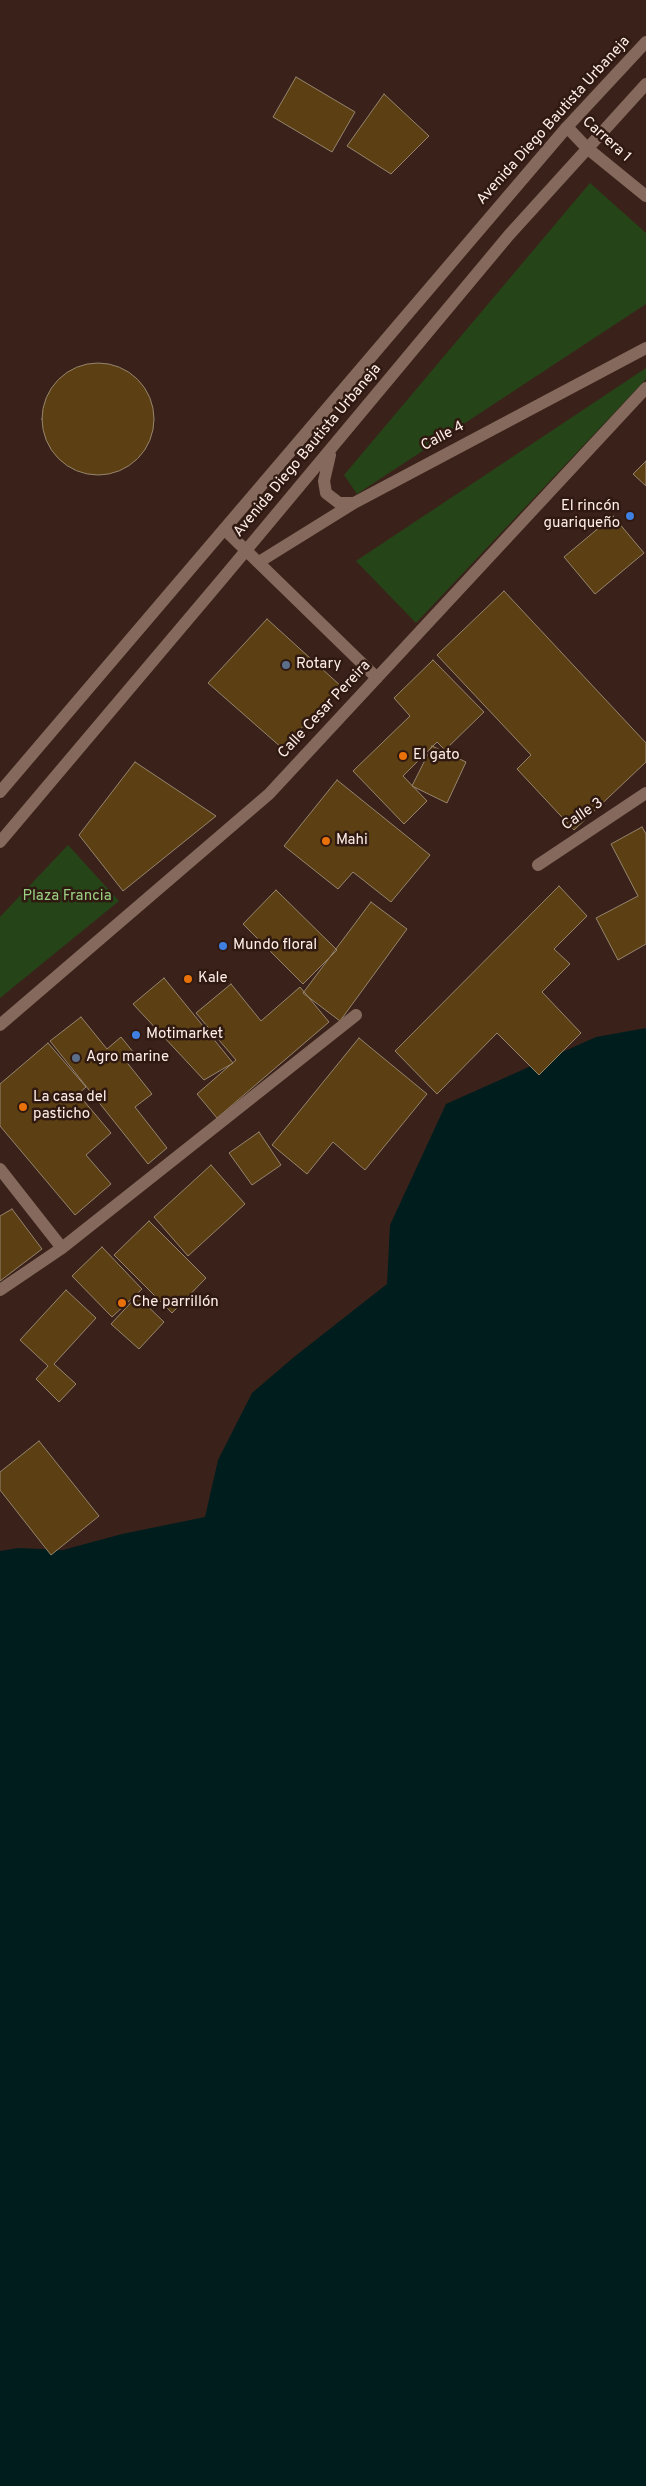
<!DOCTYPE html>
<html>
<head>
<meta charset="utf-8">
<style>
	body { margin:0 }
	canvas { display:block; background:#3a221a }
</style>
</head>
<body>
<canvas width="646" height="2486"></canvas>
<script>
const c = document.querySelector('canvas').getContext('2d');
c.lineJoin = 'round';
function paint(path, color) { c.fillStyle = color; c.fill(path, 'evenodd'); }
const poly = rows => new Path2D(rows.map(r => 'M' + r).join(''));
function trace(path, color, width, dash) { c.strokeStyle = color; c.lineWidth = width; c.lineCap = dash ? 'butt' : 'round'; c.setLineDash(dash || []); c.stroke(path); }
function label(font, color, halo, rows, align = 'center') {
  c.font = font + ' Overpass,sans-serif'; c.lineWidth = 5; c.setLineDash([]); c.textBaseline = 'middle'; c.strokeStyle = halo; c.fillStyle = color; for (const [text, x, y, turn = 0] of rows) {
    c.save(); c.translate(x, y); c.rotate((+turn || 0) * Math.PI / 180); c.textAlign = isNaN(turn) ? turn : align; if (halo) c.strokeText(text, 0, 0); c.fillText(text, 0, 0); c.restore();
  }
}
const green = poly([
	[590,183,646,233,646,304,357,494,344,475],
	[646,368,646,379,416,623,356,561],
	[68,845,119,901,0,998,0,917]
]);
const water = poly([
	[646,1028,646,2486,0,2486,0,1551,18,1548,63,1550,122,1534,205,1517,218,1460,252,1393,294,1357,387,1284,390,1225,446,1104,596,1037]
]);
const building = poly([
	[296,77,355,112,332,152,273,117,296,77],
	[384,94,429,136,391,174,347,146,384,94],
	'42 419a56 56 0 1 1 112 0a56 56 0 1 1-112 0Z',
	[646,461,646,486,633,474,646,461],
	[613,516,644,553,595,594,564,557,613,516],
	[504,591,646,743,646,762,574,830,517,769,531,755,437,655,504,591],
	[267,619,342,687,282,748,208,683,267,619],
	[433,660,484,712,445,750,437,742,403,776,427,801,404,824,353,771,410,716,394,698,433,660],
	[432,746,466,762,447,803,412,786,432,746],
	[135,762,216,816,123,891,79,835,135,762],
	[337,780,430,855,391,902,353,872,338,889,284,846,337,780],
	[642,827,646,834,646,944,618,960,596,918,638,896,611,844,642,827],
	[559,886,587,916,554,949,570,964,542,992,581,1033,539,1075,497,1033,437,1094,395,1051,559,886],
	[276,890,337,950,303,984,243,924,276,890],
	[371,902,407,929,340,1021,303,993,371,902],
	[164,978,233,1063,204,1080,133,1004,164,978],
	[231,984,261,1021,300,987,329,1022,217,1118,197,1094,236,1060,196,1013,231,984],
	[81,1017,107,1049,121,1037,134,1053,125,1060,152,1094,135,1107,167,1148,148,1164,50,1041,81,1017],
	[359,1038,427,1094,365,1170,333,1142,307,1174,272,1145,359,1038],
	[48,1043,86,1087,78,1094,111,1133,86,1155,111,1184,75,1215,0,1126,0,1084,48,1043],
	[259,1132,281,1165,252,1185,229,1153,259,1132],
	[211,1165,245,1204,188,1256,154,1217,211,1165],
	[12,1209,42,1249,0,1281,0,1216,12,1209],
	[149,1221,206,1278,172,1313,114,1255,149,1221],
	[102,1247,142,1289,112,1317,72,1276,102,1247],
	[66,1290,96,1318,54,1364,76,1384,59,1402,36,1379,48,1366,20,1340,66,1290],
	[137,1296,164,1322,139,1349,111,1324,137,1296],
	[39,1441,99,1516,51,1555,0,1490,0,1472,39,1441]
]);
const street = poly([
	[567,127,587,148,646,196],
	[330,455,324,481,326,493,339,503,354,503],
	[224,529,377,678],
	[259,562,354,503,646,348],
	[0,792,567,127,646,42],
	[0,842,223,578,509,235,646,84],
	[538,865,646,793],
	[0,1025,269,794,646,388],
	[0,1169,62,1248],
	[0,1290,62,1248,356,1015]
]);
const markers = [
	[630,516,5,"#3f7fe0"],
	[286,665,5,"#5c6f8a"],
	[403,756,5,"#e8710a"],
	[326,841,5,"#e8710a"],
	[223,946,5,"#3f7fe0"],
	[188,979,5,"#e8710a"],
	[136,1035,5,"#3f7fe0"],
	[76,1058,5,"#5c6f8a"],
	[23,1107,5,"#e8710a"],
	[122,1303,5,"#e8710a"]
];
const streetNames = [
	["Avenida Diego Bautista Urbaneja",554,121,-48],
	["Carrera 1",606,140,42],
	["Calle 4",443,437,-28],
	["Avenida Diego Bautista Urbaneja",308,451,-50],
	["Calle Cesar Pereira",325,710,-47],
	["Calle 3",583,815,-34]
];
const poiNames = [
	["El rincón",620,507,"right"],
	["guariqueño",620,524,"right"],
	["Rotary",296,665],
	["El gato",413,756],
	["Mahi",336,841],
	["Mundo floral",233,946],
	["Kale",198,979],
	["Motimarket",146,1035],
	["Agro marine",86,1058],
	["La casa del",33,1098],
	["pasticho",33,1115],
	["Che parrillón",132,1303]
];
const parkNames = [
	["Plaza Francia",67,897]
];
paint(green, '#254418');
paint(water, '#001d1d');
paint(building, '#5c4013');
trace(building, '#95846d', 1);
trace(street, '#84695c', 12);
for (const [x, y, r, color] of markers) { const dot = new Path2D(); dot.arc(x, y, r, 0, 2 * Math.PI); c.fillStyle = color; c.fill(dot); trace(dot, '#2f1910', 2); }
label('15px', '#ffeee8', '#2f1910', streetNames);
label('15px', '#ffeee8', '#2f1910', poiNames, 'left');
label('15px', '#9ad184', '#2f1910', parkNames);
</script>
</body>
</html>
